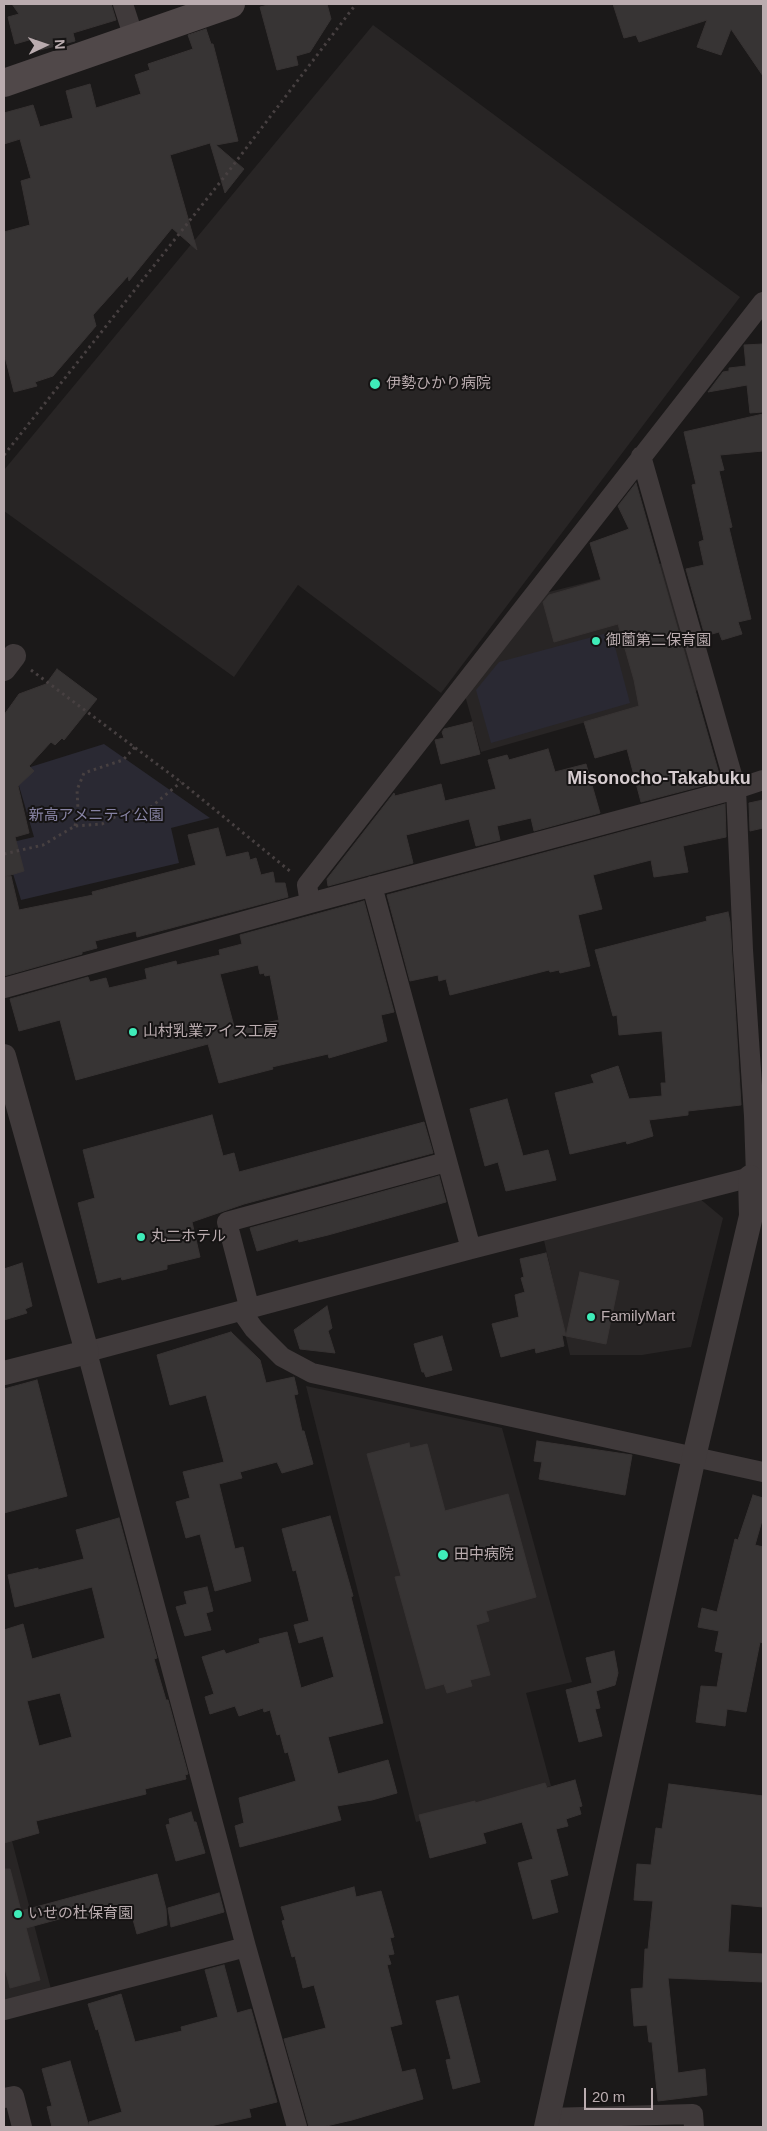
<!DOCTYPE html>
<html>
<head>
<meta charset="utf-8">
<style>
	body { margin:0 }
	#map { position:relative; width:767px; height:2131px; overflow:hidden; background:#1b1919; font-family:Helvetica,sans-serif }
	canvas { display:block }
	.frame { position:absolute; inset:0; border:5px solid #baacaf; pointer-events:none }
	.north { position:absolute; left:20px; top:20px; width:50px; height:50px; -webkit-text-stroke:4px #161414; paint-order:stroke; rotate:87deg; font-size:14px; font-weight:700; line-height:20px; text-align:center; color:#baacaf }
	.north::after { content:''; display:block; margin:auto; width:18px; height:22px; background:#baacaf; clip-path:polygon(50% 0,100% 100%,50% 72%,0 100%) }
	.scale { position:absolute; left:584px; top:2088px; width:69px; height:22px; box-sizing:border-box; border:2px solid #baacaf; border-top:0; padding-left:6px; font-size:15px; line-height:18px; white-space:nowrap; color:#baacaf; -webkit-text-stroke:4px #161414; paint-order:stroke }
</style>
</head>
<body>
<div id="map">
<canvas width="767" height="2131"></canvas>
<div class="frame"></div>
<div class="north">N</div>
<div class="scale">20 m</div>
</div>
<script>
const c = document.querySelector('canvas').getContext('2d');
c.lineJoin = 'round';
function paint(path, color) { c.fillStyle = color; c.fill(path, 'evenodd'); }
const poly = rows => new Path2D(rows.map(r => 'M' + r).join(''));
function trace(path, color, width, dash) { c.strokeStyle = color; c.lineWidth = width; c.lineCap = dash ? 'butt' : 'round'; c.setLineDash(dash || []); c.stroke(path); }
function label(font, color, halo, rows, align = 'center') {
  c.font = font + ' Helvetica,"Noto Sans JP",sans-serif'; c.lineWidth = 4; c.setLineDash([]); c.textBaseline = 'middle'; c.strokeStyle = halo; c.fillStyle = color; for (const [text, x, y, turn = 0] of rows) {
    c.save(); c.translate(x, y); c.rotate((+turn || 0) * Math.PI / 180); c.textAlign = isNaN(turn) ? turn : align; if (halo) c.strokeText(text, 0, 0); c.fillText(text, 0, 0); c.restore();
  }
}
const built = poly([
	[373,25,740,297,441,693,298,585,234,677,4,511,4,470],
	[667,562,698,690,481,752,464,692,541,594],
	[699,1198,723,1218,691,1347,642,1355,570,1355,543,1236],
	[306,1386,502,1428,572,1682,526,1693,551,1786,416,1822],
	[11,1837,51,1989,4,2001,4,1839]
]);
const green = poly([
	[611,632,630,703,491,743,476,690,499,662],
	[104,744,210,818,171,828,179,863,21,900,4,844,34,837,17,779,24,769]
]);
const building = poly([
	[12,4,111,4,116,20,73,33,75,41,40,50,36,38,15,44,8,17,19,14,12,4],
	[272,4,327,4,331,19,310,52,296,56,298,65,277,70,260,7,272,4],
	[613,4,763,4,763,76,731,29,721,55,697,47,707,20,639,42,636,35,624,38,613,4],
	[206,29,211,44,213,44,238,141,216,145,244,169,225,193,210,143,170,155,197,250,172,228,129,281,128,276,93,315,96,326,53,376,35,382,37,386,14,392,4,353,4,232,30,225,21,181,31,178,20,139,4,144,4,113,33,105,40,127,73,118,66,91,90,84,96,108,141,94,135,75,150,70,148,64,193,49,188,35,206,29],
	[763,344,763,412,750,413,747,385,708,392,723,372,729,371,729,368,746,366,744,345,763,344],
	[763,414,763,451,720,455,724,470,719,471,732,527,729,528,751,619,738,622,742,634,722,640,719,632,705,636,686,569,704,565,699,542,704,540,692,485,696,484,684,432,763,414],
	[636,483,721,781,641,802,627,749,595,758,584,722,639,706,634,680,618,624,554,642,543,602,549,595,601,580,590,543,629,529,618,506,636,483],
	[57,669,97,699,64,740,62,738,55,745,51,742,29,766,34,771,18,786,29,833,15,837,24,871,4,877,4,715,19,694,46,684,57,669],
	[472,722,480,754,441,764,435,740,444,738,442,732,444,729,472,722],
	[548,749,555,772,586,764,600,813,534,831,531,818,497,826,500,840,476,846,469,819,406,835,413,863,328,886,327,879,394,793,395,796,441,784,445,801,496,789,488,760,507,755,509,760,548,749],
	[763,800,763,828,750,831,749,803,763,800],
	[725,804,726,837,683,846,688,872,654,877,651,860,593,875,602,909,578,915,590,966,560,973,559,970,550,972,549,970,450,995,446,979,439,981,438,975,410,981,387,895,725,804],
	[218,828,226,857,248,852,250,860,256,858,261,875,273,872,275,883,285,883,288,897,137,937,136,931,95,941,97,948,82,952,82,954,4,976,4,877,11,876,19,910,93,895,92,892,196,865,188,835,218,828],
	[364,901,394,1012,381,1015,387,1041,329,1058,328,1054,272,1067,273,1069,219,1083,208,1044,76,1080,60,1020,19,1031,10,999,88,977,90,982,106,978,109,988,147,979,145,969,176,961,177,965,220,955,219,950,242,944,240,935,364,901],
	[258,965,260,974,264,973,265,976,270,975,279,1020,235,1030,220,974,258,965],
	[728,912,730,922,741,1105,688,1111,688,1115,649,1120,653,1136,627,1144,626,1141,570,1154,555,1093,594,1083,591,1075,618,1066,629,1099,662,1096,661,1083,666,1083,662,1031,619,1035,617,1015,613,1016,595,950,707,921,706,917,728,912],
	[507,1099,523,1156,548,1150,556,1180,506,1191,498,1162,485,1166,470,1109,507,1099],
	[212,1115,223,1156,234,1153,239,1172,424,1122,433,1153,244,1204,192,1222,200,1257,167,1265,167,1269,122,1280,121,1277,98,1283,78,1203,95,1198,83,1150,212,1115],
	[439,1176,446,1202,328,1235,299,1242,298,1239,257,1251,250,1228,439,1176],
	[546,1253,566,1336,562,1335,564,1346,536,1353,535,1348,501,1357,492,1324,519,1317,515,1295,525,1292,521,1278,524,1277,520,1259,546,1253],
	[22,1263,32,1306,25,1309,27,1313,4,1320,4,1269,22,1263],
	[580,1272,619,1281,606,1344,566,1336,580,1272],
	[327,1306,332,1328,328,1331,335,1353,300,1349,294,1330,327,1306],
	[231,1332,260,1360,266,1383,294,1377,298,1394,294,1395,302,1431,304,1431,313,1464,282,1473,277,1462,240,1472,242,1478,219,1484,235,1549,243,1547,251,1581,215,1591,200,1534,186,1538,176,1502,190,1498,183,1472,224,1462,206,1395,170,1405,157,1355,231,1332],
	[442,1336,452,1370,426,1377,424,1372,422,1372,414,1344,442,1336],
	[37,1380,67,1496,4,1513,4,1389,37,1380],
	[537,1441,632,1455,625,1495,539,1479,542,1462,534,1461,537,1441],
	[409,1443,410,1448,427,1444,445,1511,508,1494,536,1597,486,1611,489,1621,476,1625,490,1675,470,1680,472,1686,447,1693,444,1684,426,1689,395,1577,401,1576,367,1454,409,1443],
	[753,1495,763,1498,763,1517,755,1545,763,1547,763,1643,760,1642,746,1712,727,1709,725,1726,696,1722,701,1686,717,1687,723,1653,715,1651,719,1631,698,1627,702,1608,717,1612,735,1539,738,1540,753,1495],
	[330,1516,353,1596,351,1597,383,1723,328,1737,338,1774,388,1760,397,1793,372,1800,337,1806,341,1820,240,1847,235,1826,244,1823,239,1798,296,1781,288,1752,285,1753,280,1734,277,1735,270,1710,264,1712,263,1708,239,1716,235,1706,210,1714,205,1697,214,1694,202,1657,224,1650,226,1654,260,1643,259,1639,287,1632,301,1688,334,1677,323,1636,299,1643,294,1625,309,1621,296,1570,293,1571,282,1529,330,1516],
	[119,1518,157,1658,154,1659,166,1700,168,1700,188,1774,185,1775,186,1779,145,1789,146,1794,36,1821,39,1833,4,1843,4,1630,23,1624,32,1659,105,1638,92,1587,15,1607,8,1575,38,1568,38,1570,84,1559,76,1530,119,1518],
	[60,1693,72,1737,39,1746,27,1701,60,1693],
	[207,1587,213,1611,206,1613,211,1630,185,1636,176,1607,187,1604,184,1592,207,1587],
	[614,1651,618,1673,615,1685,596,1691,600,1708,595,1709,602,1736,579,1742,566,1690,592,1683,586,1658,614,1651],
	[575,1780,582,1806,579,1807,581,1814,566,1819,568,1826,556,1829,568,1875,550,1880,558,1912,533,1919,518,1863,533,1859,522,1822,483,1833,486,1843,430,1858,419,1815,475,1801,475,1803,545,1783,547,1788,575,1780],
	[669,1784,763,1796,763,1907,731,1904,728,1952,763,1954,763,1982,668,1978,678,2073,705,2069,707,2095,658,2101,652,2042,649,2042,647,2025,634,2026,631,1989,643,1988,645,1949,648,1949,653,1901,634,1900,637,1864,651,1865,656,1828,662,1829,669,1784],
	[191,1812,194,1822,196,1822,205,1853,176,1861,166,1825,170,1824,169,1819,191,1812],
	[4,1869,10,1869,21,1911,157,1874,166,1909,167,1925,137,1934,129,1905,75,1920,74,1915,26,1928,40,1980,10,1988,4,1965,4,1869],
	[354,1887,356,1897,381,1891,394,1937,390,1938,394,1954,388,1955,391,1964,387,1965,402,2024,390,2027,402,2072,415,2069,423,2099,352,2120,322,2127,309,2127,284,2039,326,2028,314,1985,303,1988,295,1956,292,1957,282,1921,285,1920,281,1907,354,1887],
	[219,1893,224,1912,171,1927,168,1908,219,1893],
	[224,1965,237,2013,251,2009,277,2102,249,2109,251,2117,206,2127,89,2127,89,2122,122,2112,98,2029,96,2030,88,2004,121,1994,135,2042,182,2031,181,2027,218,2017,205,1970,224,1965],
	[458,1996,480,2082,453,2089,446,2060,451,2059,436,2001,458,1996],
	[70,2061,89,2127,52,2127,47,2107,52,2106,42,2069,70,2061]
]);
const path = poly([
	[4,455,225,176,356,4],
	[31,670,181,782,291,872],
	[75,826,78,810,77,790,84,773,123,760,135,747],
	[4,854,43,845,75,826,102,824,120,814,151,807,181,782]
]);
const minor = poly([
	[123,4,134,38],
	[641,456,736,789,743,950,754,1116,756,1176],
	[372,886,471,1249],
	[310,903,307,885,763,302],
	[4,988,310,903,736,789,763,780],
	[250,1310,227,1222,446,1162],
	[242,1312,254,1329,282,1357,312,1373,763,1472],
	[4,2010,246,1947],
	[4,2098,14,2096,22,2127],
	[548,2118,693,2114,694,2127],
	[297,2127,246,1947,87,1352,471,1249,763,1174]
]);
const tertiary = poly([
	[4,669,14,656],
	[4,1056,87,1352,4,1373],
	[546,2127,694,1457,751,1216,750,1177]
]);
const secondary = poly([
	[4,83,231,4]
]);
const markers = [
	[375,384,6,"#3fecb9"],
	[596,641,5,"#3fecb9"],
	[133,1032,5,"#3fecb9"],
	[141,1237,5,"#3fecb9"],
	[591,1317,5,"#3fecb9"],
	[443,1555,6,"#3fecb9"],
	[18,1914,5,"#3fecb9"]
];
const poiNames = [
	["伊勢ひかり病院",386,384],
	["御薗第二保育園",606,641],
	["山村乳業アイス工房",143,1032],
	["丸二ホテル",151,1237],
	["FamilyMart",601,1317],
	["田中病院",454,1555],
	["いせの杜保育園",28,1914]
];
const parkNames = [
	["新高アメニティ公園",96,816]
];
const quarterNames = [
	["Misonocho-Takabuku",659,779]
];
paint(built, '#282525');
paint(green, '#2a2933');
paint(building, '#373434');
trace(building, '#373333', 1);
trace(path, '#474041', 3, [2.5, 4]);
trace(minor, '#403a3b', 20);
trace(tertiary, '#403a3b', 24);
trace(secondary, '#504849', 28);
for (const [x, y, r, color] of markers) { const dot = new Path2D(); dot.arc(x, y, r, 0, 2 * Math.PI); c.fillStyle = color; c.fill(dot); trace(dot, '#161414', 2); }
label('15px', '#baacaf', '#161414', poiNames, 'left');
label('15px', '#8783a4', '#161414', parkNames);
label('bold 18px', '#d6cccf', '#161414', quarterNames);
</script>
</body>
</html>
